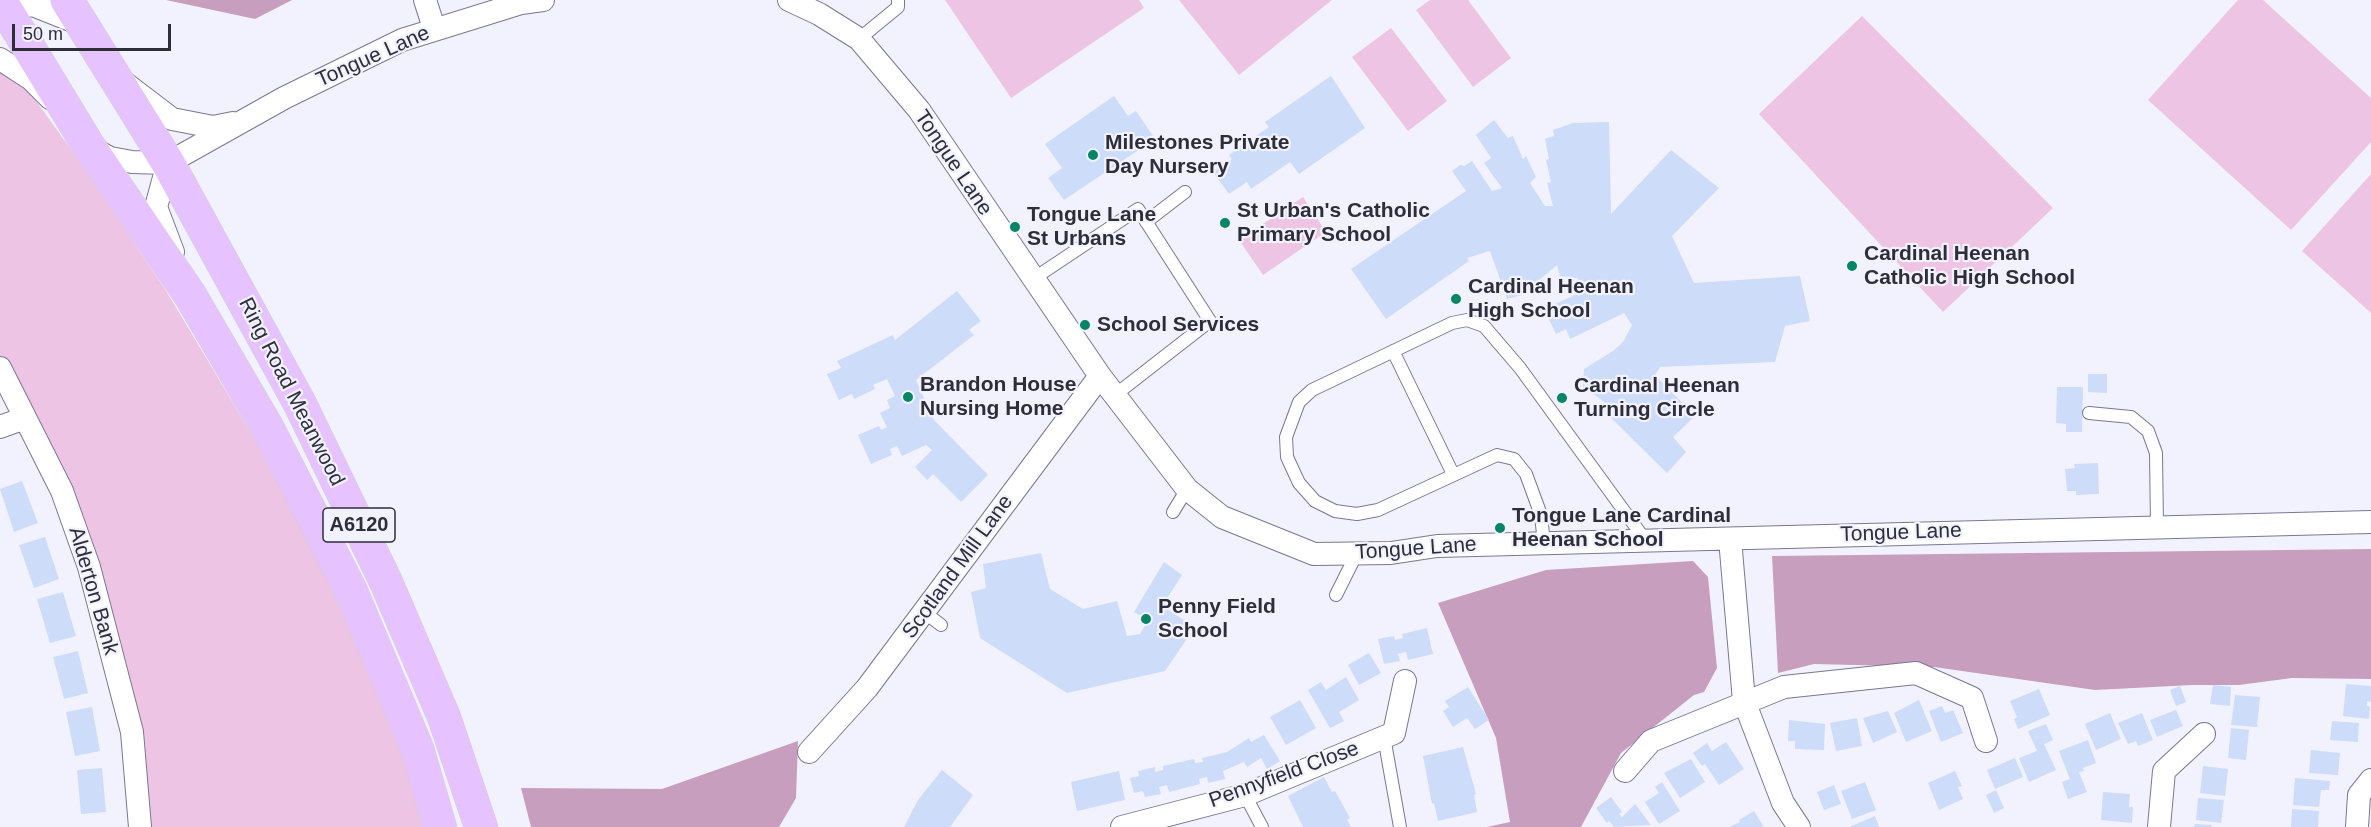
<!DOCTYPE html>
<html>
<head>
<meta charset="utf-8">
<style>
	body { margin:0 }
	#map { position:relative; width:2371px; height:827px; overflow:hidden; background:#f2f2fe; font-family:Arial,sans-serif }
	canvas { display:block }
	.scale { position:absolute; left:12px; top:24px; width:159px; height:27px; box-sizing:border-box; border:3px solid #2e2e39; border-top:0; padding-left:8px; font-size:18px; line-height:21px; white-space:nowrap; color:#2e2e39; -webkit-text-stroke:4px #f2f2fe; paint-order:stroke }
</style>
</head>
<body>
<div id="map">
<canvas width="2371" height="827"></canvas>
<div class="scale">50 m</div>
</div>
<script>
const c = document.querySelector('canvas').getContext('2d');
c.lineJoin = 'round';
function paint(path, color) { c.fillStyle = color; c.fill(path, 'evenodd'); }
const poly = rows => new Path2D(rows.map(r => 'M' + r).join(''));
function trace(path, color, width, dash) { c.strokeStyle = color; c.lineWidth = width; c.lineCap = dash ? 'butt' : 'round'; c.setLineDash(dash || []); c.stroke(path); }
function label(font, color, halo, rows, align = 'center') {
  c.font = font + ' Arial,sans-serif'; c.lineWidth = 4.5; c.setLineDash([]); c.textBaseline = 'middle'; c.strokeStyle = halo; c.fillStyle = color; for (const [text, x, y, turn = 0] of rows) {
    c.save(); c.translate(x, y); c.rotate((+turn || 0) * Math.PI / 180); c.textAlign = isNaN(turn) ? turn : align; if (halo) c.strokeText(text, 0, 0); c.fillText(text, 0, 0); c.restore();
  }
}
const green = poly([
	[945,0,1139,0,1144,8,1011,98],
	[1179,0,1332,0,1239,75],
	[1430,0,1468,0,1511,58,1473,87,1416,10],
	[2238,0,2263,0,2371,98,2371,142,2291,230,2148,100],
	[1862,16,2053,208,1943,312,1759,114],
	[1391,28,1447,101,1408,131,1352,57],
	[0,71,26,87,78,159,165,289,254,438,351,591,440,827,140,827,89,567,0,368],
	[2371,174,2371,313,2302,251],
	[1303,197,1326,232,1263,275,1239,240]
]);
const forest = poly([
	[166,0,292,0,255,19],
	[2371,549,2371,679,2292,678,2239,685,2192,685,2095,690,1934,667,1814,664,1778,673,1772,556],
	[1693,561,1708,577,1717,668,1704,692,1694,695,1621,753,1581,827,1487,827,1510,822,1496,738,1438,603,1546,570],
	[798,741,796,798,779,827,531,827,521,788,662,789]
]);
const building = poly([
	[1331,76,1365,128,1299,174,1290,162,1251,189,1247,182,1229,194,1213,172,1232,159,1229,155,1269,127,1265,122],
	[1114,96,1128,116,1136,111,1155,139,1064,200,1048,178,1062,168,1045,144],
	[1494,120,1508,138,1513,136,1523,159,1526,156,1536,177,1530,183,1545,206,1553,206,1547,183,1551,182,1546,160,1549,159,1545,139,1554,136,1553,130,1573,123,1609,122,1611,214,1671,150,1719,188,1672,236,1694,283,1800,276,1810,321,1785,326,1775,362,1660,367,1655,375,1695,416,1673,437,1686,452,1667,473,1603,410,1608,405,1583,386,1584,369,1613,351,1623,342,1632,325,1624,313,1570,339,1566,329,1556,334,1544,309,1586,290,1577,278,1560,276,1557,265,1538,281,1544,285,1532,289,1533,292,1507,299,1490,251,1467,258,1469,261,1386,319,1351,269,1466,191,1452,171,1460,165,1464,166,1472,161,1492,191,1502,188,1484,163,1491,158,1476,135],
	[957,291,981,321,969,330,974,335,916,380,934,420,988,475,961,502,933,474,927,480,915,467,932,450,926,445,902,456,897,446,890,449,892,455,871,464,858,435,879,426,881,430,887,427,880,413,890,408,887,400,895,396,887,379,873,385,875,389,854,399,852,394,839,400,827,374,841,368,837,361,893,335,895,340],
	[2088,374,2107,374,2107,393,2088,392],
	[2057,387,2083,387,2082,432,2066,432,2066,424,2056,423],
	[2098,463,2099,494,2076,495,2076,491,2067,491,2065,469,2075,468,2074,464],
	[22,481,38,523,14,532,0,489],
	[45,537,59,579,34,588,19,545],
	[1041,553,1050,589,1083,609,1117,601,1127,636,1140,634,1148,620,1134,612,1164,562,1182,575,1162,606,1195,627,1165,671,1067,693,980,638,971,592,986,588,983,564],
	[63,592,76,636,50,643,37,599],
	[1427,628,1433,654,1408,660,1406,652,1398,654,1400,661,1384,664,1378,639,1394,636,1395,640,1403,638,1402,634],
	[78,651,88,693,64,699,53,657],
	[1369,653,1381,673,1359,685,1348,665],
	[1346,677,1359,700,1339,712,1344,721,1330,728,1308,690,1321,682,1326,690],
	[2346,684,2371,686,2371,702,2367,701,2367,706,2370,706,2369,719,2343,716],
	[2213,685,2231,687,2230,706,2210,704],
	[2180,686,2186,702,2176,706,2170,690],
	[1468,687,1489,720,1475,729,1467,718,1453,727,1443,711,1449,707,1445,701],
	[2039,689,2050,715,2018,729,2014,719,2017,717,2010,701],
	[2235,695,2260,697,2257,727,2231,725],
	[1300,700,1316,728,1286,745,1270,717],
	[1919,700,1932,731,1906,742,1894,713],
	[1942,706,1945,713,1953,710,1963,733,1941,742,1929,711],
	[92,707,100,751,75,756,66,712],
	[2176,710,2183,726,2157,737,2150,720],
	[1888,711,1897,732,1873,743,1863,718],
	[2110,713,2121,739,2096,750,2085,724],
	[2142,713,2153,740,2138,746,2136,741,2128,744,2118,723],
	[1857,718,1862,746,1836,751,1830,723],
	[1789,720,1825,724,1824,750,1795,749,1795,741,1788,741],
	[2332,721,2359,723,2358,742,2330,740],
	[2046,724,2053,740,2044,744,2056,770,2029,782,2019,758,2037,751,2028,731],
	[2231,728,2249,730,2246,760,2228,758],
	[1264,735,1280,761,1267,769,1261,758,1247,767,1244,762,1223,771,1225,779,1208,783,1207,777,1199,779,1200,784,1169,792,1167,785,1159,787,1161,794,1145,797,1143,791,1134,793,1130,778,1139,776,1138,771,1155,767,1155,772,1163,770,1163,766,1194,759,1195,763,1203,762,1202,758,1227,752,1249,738,1251,742],
	[2088,740,2096,763,2083,768,2084,771,2079,772,2087,792,2068,799,2062,782,2070,779,2059,751],
	[1726,742,1744,769,1719,785,1705,764,1702,766,1693,753,1707,743,1712,751],
	[1463,747,1476,794,1474,795,1477,812,1438,821,1434,803,1432,804,1423,756],
	[2311,750,2340,753,2338,775,2309,773],
	[2015,758,2023,777,1995,789,1987,770],
	[1691,759,1705,782,1680,798,1664,773],
	[2203,766,2228,769,2225,796,2200,793],
	[102,768,106,812,81,814,77,770],
	[942,770,973,795,950,827,904,827,918,800],
	[1119,771,1125,800,1077,811,1071,782],
	[1955,771,1962,786,1958,787,1963,799,1939,810,1928,783],
	[1324,777,1332,792,1335,791,1350,818,1347,820,1351,827,1303,827,1288,796],
	[2295,778,2330,781,2329,790,2321,790,2319,807,2293,805],
	[1662,782,1680,811,1659,824,1645,802,1659,793,1655,787],
	[1865,782,1876,810,1852,819,1841,791],
	[1834,785,1841,804,1824,810,1817,792],
	[1996,790,2004,808,1994,813,1986,795],
	[2103,792,2130,794,2129,807,2133,807,2132,823,2101,820],
	[1611,797,1622,812,1619,814,1622,817,1635,804,1651,825,1614,827,1609,821,1607,823,1596,808],
	[2198,798,2224,800,2221,823,2196,820],
	[2292,809,2319,811,2318,827,2291,827],
	[1754,811,1764,827,1729,827,1740,822,1739,820],
	[1875,816,1879,827,1849,827],
	[2195,824,2212,825,2211,827,2194,827]
]);
const lane = poly([
	[859,39,898,7,898,0],
	[1146,222,1185,192],
	[1033,279,1138,209,1210,321,1115,395],
	[1393,351,1453,474],
	[2089,413,2131,417,2148,431,2156,453,2157,527],
	[1173,512,1187,489],
	[1544,544,1541,515,1526,474,1514,459,1497,455,1378,510,1357,514,1335,511,1315,501,1299,483,1287,457,1286,437,1299,402,1312,390,1452,323,1467,320,1484,326,1520,368,1646,541],
	[1336,595,1357,553],
	[924,612,941,625],
	[1384,737,1400,827],
	[1245,795,1262,827]
]);
const street = poly([
	[425,0,434,28],
	[789,0,819,14,859,39,919,110,1100,376,1187,489,1222,517,1314,554,1391,553,1437,546,2371,522],
	[5,8,33,5,83,25],
	[0,59,31,79,50,98],
	[126,84,172,119,213,127,233,123],
	[92,148,110,158,132,162,168,163,284,98,402,40,521,3,543,0],
	[168,163,156,207,173,252],
	[0,368,62,491,89,567,132,732,140,827],
	[0,427,25,418],
	[1730,539,1744,701,1783,803,1799,827],
	[809,752,867,688,1100,376],
	[1625,771,1651,741,1784,687,1916,673,1972,698,1986,741],
	[1122,827,1245,795,1394,733,1405,681],
	[2159,827,2164,771,2204,734],
	[2357,827,2359,795,2371,780]
]);
const highway = poly([
	[0,0,88,145,190,295,267,427,351,591,417,748,440,827],
	[67,0,168,163,300,404,386,582,444,717,481,827]
]);
const markers = [
	[1093,155,6,"#058466"],
	[1225,223,6,"#058466"],
	[1015,227,6,"#058466"],
	[1852,266,6,"#058466"],
	[1456,299,6,"#058466"],
	[1085,325,6,"#058466"],
	[908,397,6,"#058466"],
	[1562,398,6,"#058466"],
	[1500,528,6,"#058466"],
	[1146,619,6,"#058466"]
];
const shields = [
	[359,525,72]
];
const shieldNames = [
	["A6120",359,525]
];
const streetNames = [
	["Tongue Lane",373,57,-24],
	["Tongue Lane",953,163,56],
	["Ring Road Meanwood",291,392,63],
	["Tongue Lane",1901,533,-2],
	["Tongue Lane",1416,549,-4],
	["Scotland Mill Lane",958,567,-54],
	["Alderton Bank",93,591,74],
	["Pennyfield Close",1284,775,-20]
];
const poiNames = [
	["Milestones Private",1105,143],
	["Day Nursery",1105,167],
	["St Urban's Catholic",1237,211],
	["Primary School",1237,235],
	["Tongue Lane",1027,215],
	["St Urbans",1027,239],
	["Cardinal Heenan",1864,254],
	["Catholic High School",1864,278],
	["Cardinal Heenan",1468,287],
	["High School",1468,311],
	["School Services",1097,325],
	["Brandon House",920,385],
	["Nursing Home",920,409],
	["Cardinal Heenan",1574,386],
	["Turning Circle",1574,410],
	["Tongue Lane Cardinal",1512,516],
	["Heenan School",1512,540],
	["Penny Field",1158,607],
	["School",1158,631]
];
paint(green, '#edc4e3');
paint(forest, '#c89ebe');
paint(building, '#cddcf8');
trace(lane, '#797793', 14);
trace(street, '#797793', 24);
trace(highway, '#d1d1d3', 34);
trace(lane, '#fff', 12);
trace(street, '#fff', 22);
trace(highway, '#e6c3fe', 33);
for (const [x, y, r, color] of markers) { const dot = new Path2D(); dot.arc(x, y, r, 0, 2 * Math.PI); c.fillStyle = color; c.fill(dot); trace(dot, '#f2f2fe', 2); }
for (const [x, y, w] of shields) { const box = new Path2D(); box.roundRect(x - w / 2, y - 17, w, 34, 4.5); c.fillStyle = '#f2f2fe'; c.fill(box); trace(box, '#2e2e39', 1.5); }
label('bold 20px', '#2e2e39', null, shieldNames);
label('21px', '#2e2e39', '#f2f2fe', streetNames);
label('bold 21px', '#2e2e39', '#f2f2fe', poiNames, 'left');
</script>
</body>
</html>
